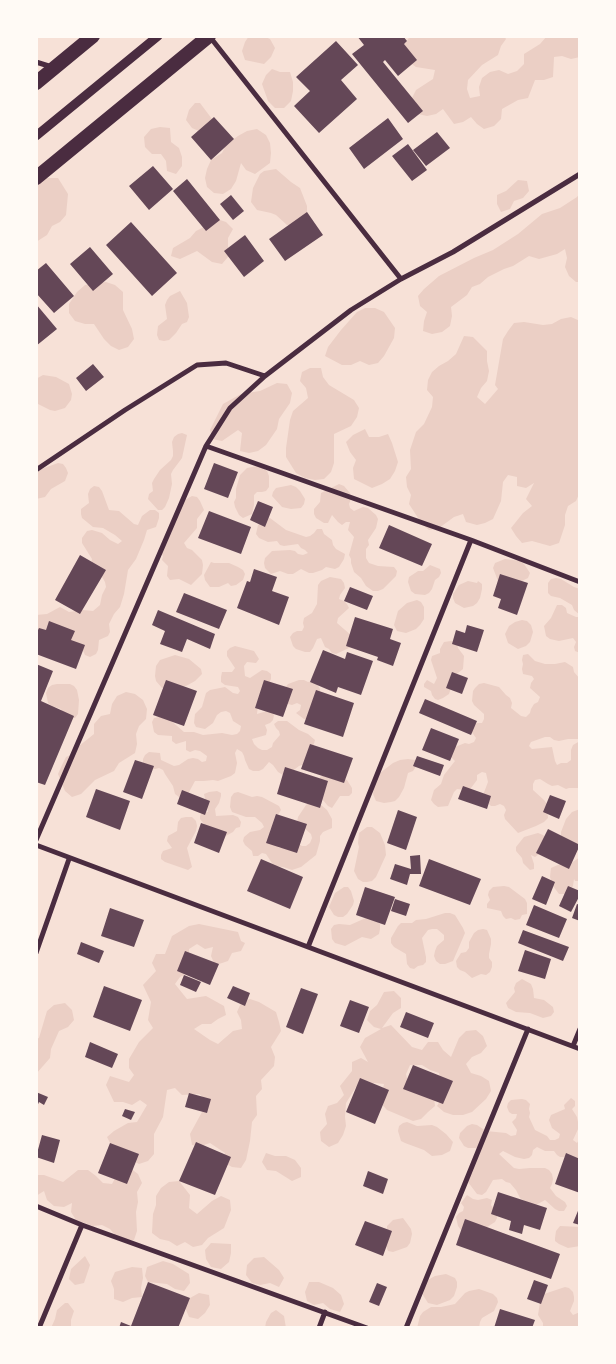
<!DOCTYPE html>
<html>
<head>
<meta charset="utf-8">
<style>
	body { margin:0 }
	#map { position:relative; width:616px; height:1364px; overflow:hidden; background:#f7e1d7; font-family:Barlow,sans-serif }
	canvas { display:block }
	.frame { position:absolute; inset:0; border:38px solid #fffaf5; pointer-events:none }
</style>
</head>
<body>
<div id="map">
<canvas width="616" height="1364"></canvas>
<div class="frame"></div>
</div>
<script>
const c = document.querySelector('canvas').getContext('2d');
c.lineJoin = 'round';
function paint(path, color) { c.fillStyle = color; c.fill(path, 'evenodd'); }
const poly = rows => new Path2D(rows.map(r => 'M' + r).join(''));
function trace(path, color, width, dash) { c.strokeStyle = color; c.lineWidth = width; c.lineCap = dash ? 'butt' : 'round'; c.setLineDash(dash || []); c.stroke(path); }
const green = poly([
	[249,36,263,36,270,39,275,48,271,57,264,64,245,60,242,51,245,42],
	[410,36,504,36,506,39,501,46,498,55,482,65,468,80,467,89,470,98,480,96,479,87,482,78,490,72,499,70,508,74,517,71,524,64,524,54,540,44,547,36,580,36,580,57,571,59,562,56,554,57,553,77,544,80,535,80,528,98,518,100,502,109,501,119,494,126,484,129,477,124,471,117,463,122,454,124,443,109,436,114,427,116,418,114,412,98,416,90,433,79,435,70,416,67,409,62,404,44,407,41],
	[272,69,280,72,290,72,293,82,293,91,291,101,284,108,275,108,268,101,262,84,266,75],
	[195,103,200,103,212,119,210,128,201,132,192,128,186,120,189,110],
	[160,127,170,128,171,142,179,148,182,157,182,166,176,174,167,171,166,161,161,154,152,154,145,147,144,137,151,129],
	[257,129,266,135,270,143,271,153,270,163,255,174,246,170,241,163,236,181,231,189,223,194,214,193,207,187,205,178,207,169,211,160,222,153,226,145,238,136,247,131],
	[276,169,291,182,300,188,307,206,307,217,292,226,287,225,276,215,271,213,257,210,251,202,253,188,260,174,264,171],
	[45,178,58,178,68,194,66,215,60,222,52,226,47,235,36,242,36,182],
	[518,180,527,181,529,191,523,198,514,201,510,209,501,212,497,204,497,195,506,191],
	[580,193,580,282,576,282,569,276,565,267,567,258,565,249,557,254,539,259,529,256,513,266,504,269,488,277,480,284,472,287,467,295,451,307,452,316,450,326,442,332,432,334,423,331,424,321,427,312,420,306,418,296,424,289,439,276,474,258,493,250,518,234,542,214,560,208,577,197],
	[211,220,220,220,226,222,233,229,228,238,228,257,222,264,212,262,197,251,180,259,171,256,173,248,190,238,196,231,204,227],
	[106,282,115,285,123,292,123,310,132,329,134,339,128,347,119,350,111,346,104,339,94,324,85,324,75,321,69,313,69,304,77,292,85,285],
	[180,291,187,303,189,317,187,322,182,324,176,333,169,340,164,341,159,340,157,335,158,326,167,319,165,305,167,300,170,296],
	[365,308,375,308,384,312,395,328,394,338,384,356,378,363,369,365,360,361,351,365,342,365,325,356,328,347,341,330,357,312],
	[571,317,580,321,580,492,576,501,568,506,565,515,565,525,559,543,550,546,532,541,522,543,516,536,511,528,523,513,532,506,526,499,534,483,526,488,517,486,517,477,508,475,503,482,501,501,493,519,485,523,477,525,466,522,463,514,454,517,439,528,429,530,422,524,409,504,411,495,407,487,406,477,411,469,410,450,416,432,424,424,432,407,433,397,427,390,428,380,432,372,439,366,448,361,456,354,464,336,473,337,487,351,487,361,489,371,487,381,481,388,477,397,485,404,498,389,495,385,503,339,508,331,514,323,524,322,543,325,552,324,561,319],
	[310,368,321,368,323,377,329,385,354,400,359,408,357,417,351,426,334,434,334,463,331,472,324,479,315,480,305,478,296,473,286,457,286,448,290,420,293,411,308,398,306,388,300,381,302,372],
	[43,375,56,377,69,384,72,394,71,400,65,408,55,411,50,410,36,403,36,379],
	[277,383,287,384,292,393,290,403,279,419,277,429,266,445,258,451,249,453,240,451,242,433,238,430,222,441,212,439,210,430,223,404,241,394,260,391],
	[365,429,369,437,379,437,388,434,392,443,398,462,395,471,390,479,382,484,372,488,354,479,353,468,356,460,350,452,346,442,353,435],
	[182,433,187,435,182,458,173,470,171,474,172,484,169,498,165,507,162,510,158,510,148,499,149,494,153,491,152,483,154,479,160,470,171,460,173,456,173,451,172,442,174,437,178,434],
	[58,463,63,464,66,468,68,473,65,481,51,489,45,497,36,499,36,471],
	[257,466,263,468,267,471,269,476,269,487,266,491,262,492,257,492,254,495,254,505,252,514,243,518,239,515,235,507,234,502,236,498,236,489,240,475,247,468],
	[339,484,344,486,350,493,351,499,349,504,350,508,354,511,363,507,368,508,376,515,378,519,376,528,368,540,369,545,366,549,366,558,369,563,378,566,394,567,397,571,396,576,383,589,378,591,373,591,366,586,361,578,354,572,351,563,351,559,349,555,354,537,348,530,350,522,346,522,342,525,338,522,332,515,328,523,324,523,316,518,314,514,314,509,320,502,321,493],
	[291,485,296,487,300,491,305,499,304,504,301,508,291,509,282,507,272,496,273,492,276,488],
	[94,486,99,487,102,491,109,510,119,511,134,524,138,525,142,516,150,510,155,510,159,513,159,518,156,527,147,530,144,540,136,559,128,570,124,594,120,607,114,614,109,624,110,632,108,636,99,640,98,650,96,654,90,657,85,655,81,646,36,644,36,615,47,614,60,607,69,612,83,610,93,611,100,605,102,595,106,587,105,582,98,570,91,564,92,559,82,543,82,538,87,531,92,530,102,533,110,540,118,544,122,541,115,535,103,528,93,527,82,518,81,514,81,509,89,503,88,494,90,489],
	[192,496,197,497,200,501,204,510,197,519,197,528,184,543,187,548,192,550,202,560,203,565,202,574,191,585,179,579,170,580,167,576,168,566,162,560,163,556,160,552,166,539,172,532,172,527,183,501],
	[270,518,286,530,306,537,310,536,314,533,317,529,322,529,324,534,332,540,333,545,336,549,345,554,344,559,339,567,335,569,326,567,322,570,313,573,309,573,301,569,293,574,288,574,280,571,271,574,265,568,264,563,265,558,272,551,290,550,295,551,298,554,303,555,308,553,305,550,301,548,298,544,284,546,280,545,277,541,268,542,259,538,256,534,258,525,266,519],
	[505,559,520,561,524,564,530,573,528,578,520,582,498,581,493,568,495,563],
	[211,562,214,563,229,563,238,567,243,570,245,574,243,580,236,585,231,586,228,583,219,587,210,587,205,580,204,575],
	[430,565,440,569,441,573,439,577,435,580,432,589,429,593,425,595,415,594,411,591,408,582,409,577,418,571,423,571],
	[330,577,341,579,344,583,345,588,340,595,339,599,344,601,347,604,349,608,338,618,337,623,352,636,352,644,349,648,336,654,332,653,329,649,325,647,321,638,317,639,313,648,310,652,305,652,296,649,293,646,290,637,293,633,297,631,302,631,304,627,303,623,304,618,312,613,317,604,318,585,321,581],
	[556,578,561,579,574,587,580,589,580,615,574,610,572,605,560,598,551,596,548,593,548,583,551,579],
	[468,581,477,583,478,581,482,584,482,589,480,598,477,603,473,606,464,608,455,603,453,598,453,594,459,585],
	[417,600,421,602,424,607,424,619,420,625,416,629,406,633,397,631,394,625,398,611,407,603],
	[557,605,562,605,566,608,567,613,576,617,580,617,580,653,575,651,574,647,576,642,573,638,559,641,550,639,546,636,544,626,551,618],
	[522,620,527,621,531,625,533,632,530,642,526,646,518,649,508,643,505,634,509,626,515,622],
	[451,641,457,643,458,648,464,656,463,669,453,677,452,685,449,694,443,698,438,700,435,699,432,695,431,691,424,687,424,684,427,680,434,684,437,678,431,660,432,656,440,653,440,649,444,642],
	[235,646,254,651,259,659,256,663,247,662,244,666,245,676,250,678,262,670,267,671,271,674,271,679,258,705,257,714,267,711,271,711,274,715,273,720,270,723,265,725,267,730,266,735,252,739,254,744,258,748,262,750,267,750,272,747,273,743,280,735,279,731,276,728,274,724,278,721,287,721,299,730,308,734,315,740,311,754,308,763,299,766,287,775,283,775,278,772,273,765,269,762,263,769,259,771,253,771,249,769,245,760,244,756,242,752,237,749,235,753,237,763,235,773,231,776,218,781,213,780,204,781,195,781,188,794,179,797,175,794,173,786,165,774,163,770,159,768,155,769,146,768,143,764,143,759,145,755,149,752,160,753,161,760,174,766,179,765,188,759,193,758,198,759,202,762,206,761,207,756,200,751,195,750,190,752,186,750,186,741,176,744,172,741,172,736,158,735,154,732,152,722,154,718,159,717,169,719,184,732,194,732,203,735,222,733,232,735,237,734,240,731,241,726,233,721,230,713,226,711,221,712,217,715,213,723,205,729,196,727,194,723,195,714,202,707,206,693,210,690,225,687,233,693,238,694,240,691,238,687,225,685,221,682,221,677,222,672,232,672,235,668,227,656,227,651,230,648],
	[528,654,535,661,545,664,555,664,565,662,573,667,574,672,580,679,580,739,568,739,559,741,554,740,550,737,545,737,531,742,529,746,532,749,552,747,555,761,557,765,561,763,567,763,571,760,571,750,573,745,580,741,580,788,569,788,566,789,558,785,552,786,548,784,540,779,535,780,533,784,533,790,544,800,547,804,548,818,544,822,536,826,518,833,505,819,504,815,506,810,504,806,500,804,495,806,491,806,484,799,483,795,488,782,486,773,482,772,477,775,477,780,471,788,467,790,457,789,454,792,448,806,438,807,434,804,431,800,434,790,441,784,444,775,455,761,448,754,455,747,465,743,469,744,474,742,476,738,471,731,473,726,477,723,482,723,484,719,484,714,474,705,472,701,473,691,475,688,479,684,484,683,499,687,506,695,510,698,512,703,511,708,521,716,526,717,530,713,531,709,534,704,538,702,540,697,530,688,531,683,534,679,532,676,523,674,522,669,523,664,522,660,523,655],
	[175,655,189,659,201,669,202,674,195,681,186,686,176,688,162,688,156,681,155,676,156,666,160,660],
	[299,680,304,680,308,682,315,681,320,689,320,694,308,719,304,719,296,713,300,710,301,705,297,703,292,705,288,704,284,701,285,688,288,684],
	[57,684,70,684,74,686,77,690,79,700,78,714,75,718,71,718,63,714,61,709,52,706,48,703,46,693,48,688,52,685],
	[126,692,135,694,143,700,147,709,146,719,139,726,136,734,137,744,135,753,119,763,114,771,95,780,81,794,72,797,65,791,58,774,62,765,66,757,76,753,79,746,94,734,94,724,101,716,110,714,112,704,117,696],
	[408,759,415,760,417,765,413,771,408,773,404,788,399,797,395,801,391,802,384,803,376,801,373,794,375,781,380,773,393,763,400,760],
	[335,774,347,780,352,788,352,793,349,796,340,796,332,808,328,806,322,799,319,782,320,777,324,775],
	[217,791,221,793,221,796,219,803,215,809,216,816,233,815,238,817,241,822,240,827,236,828,233,832,220,839,204,824,200,819,200,816,202,812,208,812,204,794,209,792],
	[238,792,252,797,257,796,262,797,279,806,281,810,276,818,276,822,270,830,273,840,279,848,288,847,297,843,302,846,306,846,310,843,312,838,311,834,297,822,298,817,306,805,310,802,320,804,327,810,332,819,332,828,323,832,320,836,320,841,316,855,301,867,292,870,283,867,274,866,266,854,262,853,258,856,253,856,252,851,245,845,243,841,244,837,250,832,260,830,264,827,262,823,255,817,246,817,232,812,230,807,231,797,234,793],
	[580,809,580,849,561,837,561,832,566,819,572,812],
	[186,817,192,817,196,821,197,826,196,831,187,848,192,867,188,870,165,862,161,859,161,855,163,851,172,848,167,841,168,836,177,831,178,822,181,818],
	[367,827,372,827,380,833,385,845,386,855,376,877,372,881,367,882,363,882,358,879,354,871,359,847,358,843,359,833],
	[538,833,543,835,547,838,543,851,535,857,531,855,534,864,534,869,530,870,523,863,522,858,516,851,516,847,524,837],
	[580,857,580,881,575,881,574,879,573,886,568,893,564,894,559,894,553,886,550,877,551,868,560,864,570,864],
	[504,886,509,887,525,899,527,903,527,914,522,915,520,919,515,920,511,918,506,919,503,916,501,911,487,908,487,904,490,900,488,895,489,891,493,887],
	[344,887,348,887,351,891,354,901,353,905,347,914,343,917,338,917,334,915,329,907,335,893],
	[445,913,450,913,455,915,463,928,465,933,453,961,445,964,440,964,436,961,434,956,435,951,437,946,444,940,444,935,437,929,432,929,428,930,422,938,426,957,426,962,423,965,418,966,414,969,410,968,407,964,406,954,394,947,391,943,391,938,398,926,401,923,412,923,416,920,426,919],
	[368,917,373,918,380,924,380,929,379,934,371,939,362,937,345,946,335,943,332,939,331,929,334,925,339,924,350,925],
	[199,924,238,932,241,941,245,943,241,951,232,953,228,961,219,964,215,965,211,956,213,947,205,949,197,944,189,949,189,959,183,966,184,975,180,977,175,984,187,999,206,996,224,1006,226,1015,218,1019,211,1024,202,1024,194,1029,210,1040,218,1044,233,1031,242,1029,241,1020,237,1012,241,1003,250,999,259,1002,276,1012,279,1022,281,1031,271,1047,275,1057,274,1066,261,1080,262,1089,256,1096,257,1115,252,1122,250,1141,246,1160,241,1168,232,1167,223,1162,225,1153,210,1143,201,1146,192,1145,190,1134,208,1101,199,1094,182,1095,175,1088,167,1090,163,1117,154,1134,154,1154,148,1161,139,1164,114,1151,107,1137,114,1131,128,1123,137,1122,147,1105,140,1100,132,1105,123,1102,114,1102,106,1085,110,1076,129,1082,134,1075,129,1068,129,1059,139,1042,153,1028,148,1020,151,1002,143,985,156,971,152,963,156,954,165,954,172,936,189,926],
	[483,929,487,930,491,939,491,944,489,954,489,958,492,962,492,967,490,972,486,975,481,974,472,978,465,972,460,970,457,967,456,961,461,953,466,952,469,948,469,942,474,933,478,930],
	[522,979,531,984,533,989,534,998,544,1000,553,1007,554,1012,551,1016,543,1018,530,1013,516,1012,508,1008,506,1003,515,992,514,988,516,983],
	[394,991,401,998,401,1008,393,1013,382,1028,391,1025,412,1047,422,1050,428,1042,438,1042,443,1050,451,1057,459,1038,466,1031,476,1030,483,1036,487,1046,481,1053,472,1057,466,1064,471,1073,481,1076,489,1081,491,1091,486,1099,472,1112,463,1115,453,1115,444,1112,437,1106,447,1089,441,1082,439,1073,430,1070,422,1065,410,1065,406,1074,408,1083,434,1096,435,1106,428,1112,421,1119,413,1121,387,1110,380,1102,384,1084,375,1083,356,1087,346,1103,345,1117,346,1126,343,1135,338,1143,329,1147,321,1141,320,1132,327,1124,325,1114,328,1106,337,1103,344,1095,340,1086,352,1071,352,1062,361,1058,368,1062,360,1047,365,1038,381,1029,374,1027,367,1020,370,1011,377,1005,384,992],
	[65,1003,72,1010,74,1020,68,1027,59,1031,51,1049,50,1058,36,1074,36,1039,39,1038,47,1011,54,1005],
	[571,1098,575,1101,575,1106,572,1109,577,1117,579,1127,573,1140,577,1143,580,1138,580,1162,568,1157,560,1157,557,1155,554,1151,545,1151,537,1147,533,1150,532,1155,529,1158,524,1159,515,1157,503,1151,499,1154,514,1168,519,1169,530,1168,545,1168,549,1170,552,1174,553,1179,552,1184,550,1188,556,1196,565,1202,567,1206,564,1211,559,1211,555,1209,545,1200,536,1205,532,1206,520,1198,516,1190,510,1183,506,1182,502,1179,493,1180,486,1192,482,1195,477,1194,468,1182,474,1155,477,1152,477,1148,468,1148,464,1146,459,1138,460,1133,467,1126,472,1124,477,1125,486,1131,506,1133,511,1136,516,1135,517,1130,512,1122,516,1118,517,1114,512,1114,509,1112,507,1107,508,1103,511,1100,522,1099,526,1100,530,1104,529,1109,530,1113,529,1117,535,1130,547,1136,550,1140,555,1140,559,1138,560,1134,552,1128,549,1120,551,1115,565,1109,564,1105],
	[407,1122,417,1126,432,1125,437,1127,446,1134,453,1142,450,1151,442,1155,432,1156,424,1150,405,1143,401,1141,398,1131,399,1126,403,1123],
	[266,1153,275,1156,286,1156,295,1160,301,1168,301,1177,292,1181,276,1171,267,1170,262,1162],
	[121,1167,130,1168,138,1174,142,1183,137,1192,138,1202,136,1212,137,1231,134,1240,124,1241,116,1236,110,1229,102,1225,93,1226,76,1220,71,1212,72,1203,64,1207,54,1206,47,1200,44,1191,36,1196,36,1175,44,1175,63,1182,78,1170,88,1170,96,1176,103,1183,112,1184],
	[179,1181,190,1195,189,1208,197,1214,212,1201,221,1196,230,1200,231,1210,224,1228,208,1238,202,1245,193,1247,185,1242,177,1246,169,1241,160,1239,152,1233,153,1214,156,1205,156,1196,161,1188,169,1182],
	[467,1195,473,1199,478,1200,487,1198,492,1200,491,1205,497,1213,497,1218,495,1222,487,1227,479,1231,465,1232,461,1230,458,1226,456,1217,459,1213,463,1211,464,1207,461,1203],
	[403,1218,411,1229,412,1234,410,1243,407,1247,393,1252,388,1251,386,1246,387,1226,393,1220],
	[560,1226,580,1227,580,1246,568,1248,559,1244,555,1241,555,1238,556,1231],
	[211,1243,231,1244,231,1253,229,1262,221,1269,211,1267,206,1259,205,1250],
	[85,1256,90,1265,84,1283,75,1285,69,1279,71,1269],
	[264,1257,279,1270,284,1278,279,1287,270,1283,260,1285,252,1283,246,1275,247,1265,254,1258],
	[163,1261,173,1264,189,1274,190,1283,184,1291,175,1289,167,1284,148,1282,145,1276,147,1267],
	[132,1267,142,1268,143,1278,141,1288,142,1297,132,1298,123,1302,114,1299,114,1289,111,1281,115,1272],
	[446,1274,455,1278,457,1282,457,1287,454,1296,450,1300,437,1305,428,1303,423,1295,424,1286,426,1281,435,1276],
	[309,1282,319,1282,333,1288,341,1295,344,1304,340,1312,330,1309,323,1303,314,1305,307,1301,305,1292],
	[565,1287,569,1288,573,1292,574,1297,574,1301,570,1311,573,1315,580,1312,580,1328,543,1328,543,1323,538,1315,541,1295],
	[479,1289,493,1294,497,1298,498,1302,494,1311,482,1318,480,1322,479,1328,417,1328,420,1316,423,1312,431,1307,441,1307,455,1304,465,1293,469,1291],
	[199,1293,209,1295,210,1305,205,1313,198,1319,189,1317,184,1305,190,1298],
	[65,1303,68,1303,74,1311,71,1320,71,1328,51,1328,55,1319,57,1310],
	[276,1310,284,1316,286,1328,265,1328,266,1322,271,1313]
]);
const building = poly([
	[357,36,403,36,407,41,404,44,417,60,398,76,385,60,383,62,423,111,408,123,352,54,364,45],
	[336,41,358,65,341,80,357,99,319,133,294,106,310,91,296,77],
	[214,117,234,139,211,160,191,137],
	[388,118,403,139,364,169,349,148],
	[437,132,450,148,426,166,413,150],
	[408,144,427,170,412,181,392,156],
	[153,166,173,189,149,210,129,186],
	[187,179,220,220,206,231,173,191],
	[231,195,244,211,233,220,220,204],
	[307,212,323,235,285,261,269,239],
	[131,222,177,273,152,296,106,245],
	[245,235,264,261,244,277,224,251],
	[90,247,113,274,93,291,70,264],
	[46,263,74,296,54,313,36,293,36,271],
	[36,304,57,329,36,346],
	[93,364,104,377,86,391,76,378],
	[214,463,238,472,228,498,204,489],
	[258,501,273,507,265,527,250,520],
	[209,511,251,527,241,554,198,538],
	[389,525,432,544,422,566,379,548],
	[80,555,106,570,80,614,55,600],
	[254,569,277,577,272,591,289,597,279,625,237,608,247,581,250,582],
	[500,574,528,583,517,615,498,608,501,599,493,596],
	[350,587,373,596,367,610,344,601],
	[184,593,227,610,219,629,176,612],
	[158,610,215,634,210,649,187,639,182,652,160,644,165,631,152,625],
	[355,617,393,629,390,639,401,643,393,666,377,660,378,657,346,646],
	[49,621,75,631,71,640,85,645,76,669,36,654,36,634,39,628,46,630],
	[467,625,484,630,477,652,452,644,456,630,465,633],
	[323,650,345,659,347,652,373,661,361,695,338,687,336,693,310,682],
	[36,664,53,671,41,701,74,716,45,785,36,782],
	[452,672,468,678,462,694,446,688],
	[166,680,197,691,184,726,153,715],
	[264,680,293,689,283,717,255,708],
	[316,690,354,703,343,737,304,724],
	[425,699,477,721,471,735,419,713],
	[431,728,459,739,450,761,422,750],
	[310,744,353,758,344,783,301,769],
	[417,756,444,765,440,776,413,766],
	[135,760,154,766,142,799,123,792],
	[285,767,328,781,320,808,277,794],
	[463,786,491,796,487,809,458,799],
	[96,789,130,801,120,830,86,817],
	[182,790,210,801,205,815,177,804],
	[550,795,566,801,559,819,543,812],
	[398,810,417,817,406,850,387,843],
	[276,814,307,824,297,853,266,843],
	[201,823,227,832,219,853,194,843],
	[548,829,580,845,569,869,536,853],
	[420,855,421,874,410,874,407,885,390,879,395,864,411,869,410,856],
	[261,859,303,877,290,909,247,891],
	[429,859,481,879,470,905,419,886],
	[542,876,555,882,546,905,532,899],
	[568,886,580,891,580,895,571,912,559,906],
	[365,887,395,897,385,925,356,915],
	[395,899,410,904,406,916,391,911],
	[577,904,580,905,580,921,572,918],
	[534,905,567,919,559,938,526,925],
	[110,908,144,920,134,947,101,936],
	[523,930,569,947,563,961,518,943],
	[81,942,104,951,99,963,77,954],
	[525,950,551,959,545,979,518,971],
	[185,951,219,964,210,985,177,971],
	[184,975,201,982,196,992,180,985],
	[104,986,142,1000,130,1031,93,1017],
	[233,986,250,993,245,1006,227,998],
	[301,988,318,994,303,1034,286,1027],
	[350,1000,369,1007,359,1033,340,1026],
	[406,1012,434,1023,428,1038,400,1027],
	[90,1042,118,1054,112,1068,85,1057],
	[413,1065,453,1081,443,1104,403,1089],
	[360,1078,389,1090,375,1124,346,1112],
	[36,1092,48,1097,44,1105,39,1102,36,1109],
	[189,1093,211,1099,207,1113,185,1107],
	[125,1109,135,1112,131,1120,122,1116],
	[42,1135,60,1140,54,1163,36,1157],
	[196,1142,231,1157,215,1195,179,1181],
	[110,1143,139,1154,127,1184,98,1173],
	[566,1153,580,1159,580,1193,555,1184],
	[368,1171,388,1179,383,1194,363,1186],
	[498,1192,547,1208,540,1230,524,1225,522,1234,509,1230,511,1221,491,1214],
	[580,1206,580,1225,573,1223],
	[465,1219,560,1254,551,1279,456,1245],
	[365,1221,392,1231,383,1256,355,1245],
	[534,1280,548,1285,541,1304,527,1299],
	[148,1282,190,1298,178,1328,119,1328,121,1322,131,1326],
	[377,1283,387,1287,379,1306,369,1302],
	[500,1309,535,1320,532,1328,494,1328]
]);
const minor = poly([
	[210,37,401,279],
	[36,62,52,67],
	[206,446,471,540,580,582],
	[36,470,125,410,197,365,226,363,265,376,351,310,401,279,453,252,580,174],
	[36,840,206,446,230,408,265,376],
	[36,845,580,1049],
	[308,947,471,540],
	[36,953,69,859],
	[573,1046,580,1029],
	[36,1206,82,1225,367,1328],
	[39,1328,82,1225],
	[319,1328,325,1312],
	[406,1328,528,1029]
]);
const tertiary = poly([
	[36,136,158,36]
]);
const trunk = poly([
	[36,83,93,36],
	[36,178,209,36]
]);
paint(green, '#ebcfc5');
paint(building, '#644757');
trace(minor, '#4a2c40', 5);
trace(tertiary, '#4a2c40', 9);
trace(trunk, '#4a2c40', 14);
</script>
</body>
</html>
